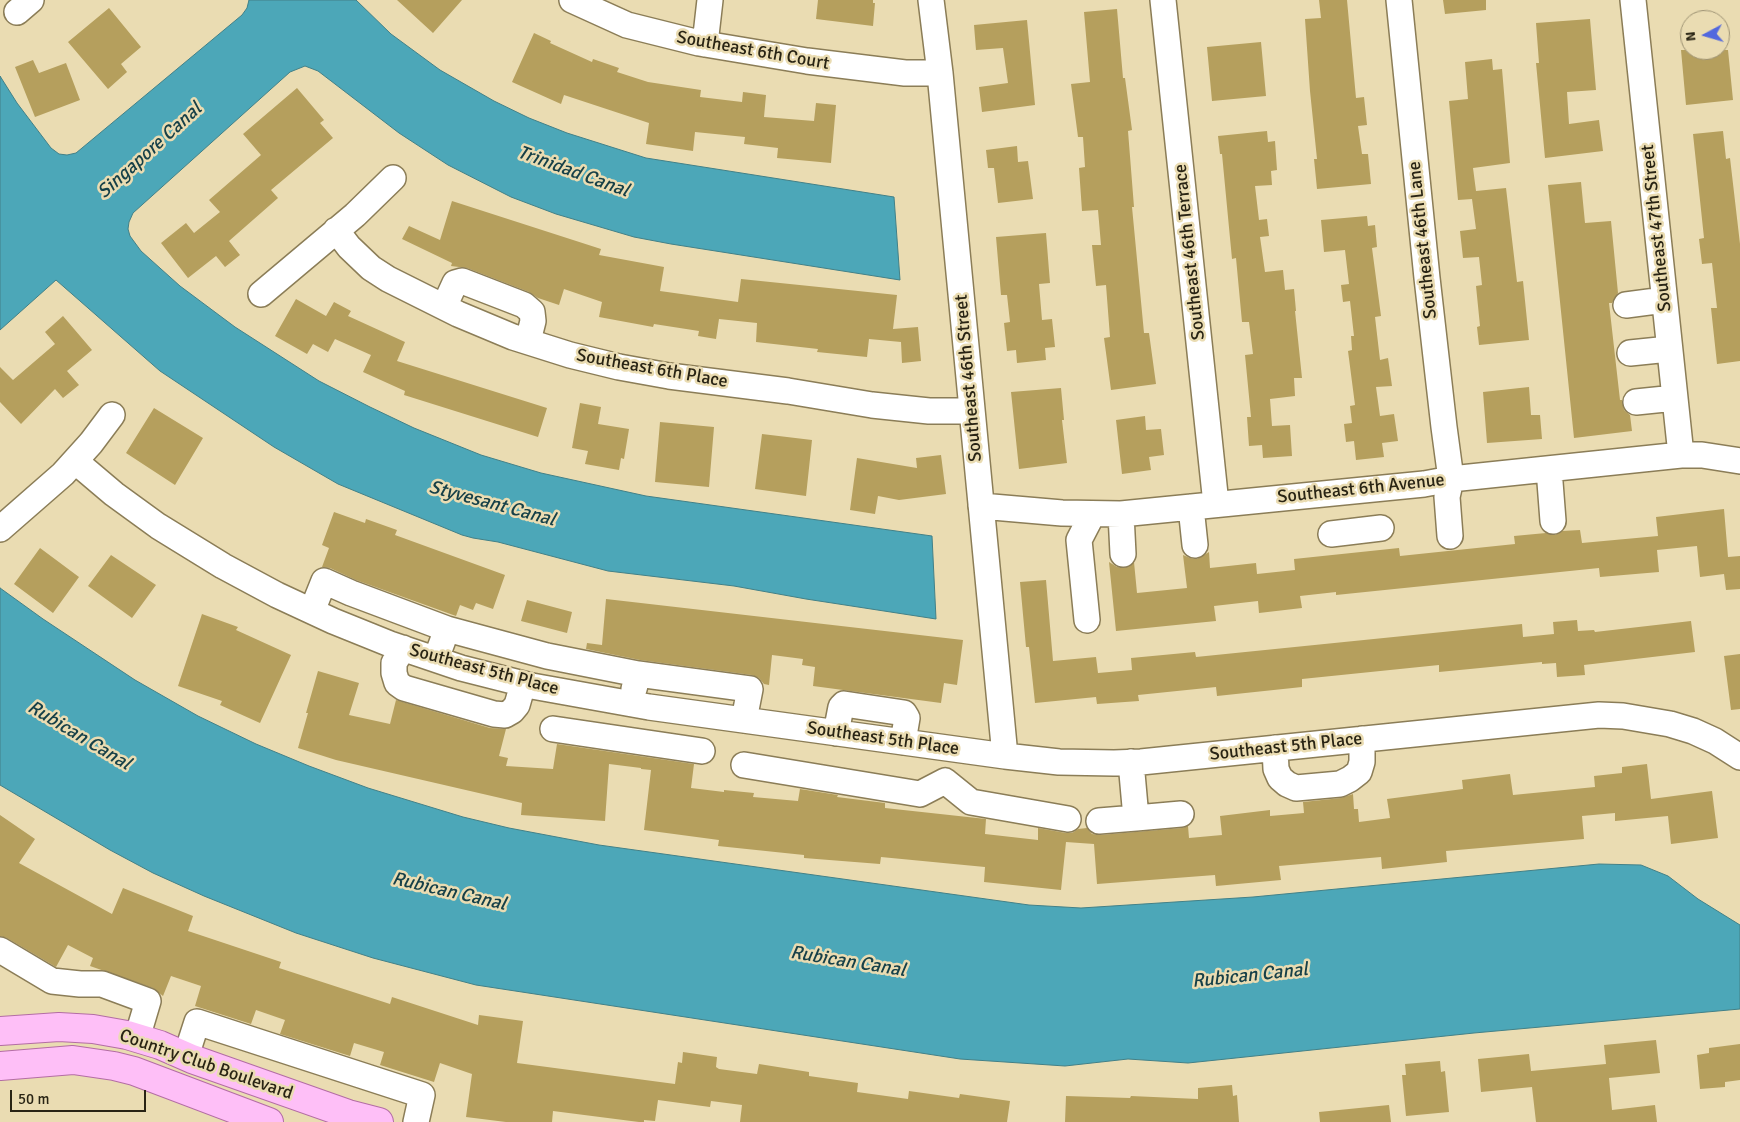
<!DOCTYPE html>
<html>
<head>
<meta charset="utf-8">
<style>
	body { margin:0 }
	#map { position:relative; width:1740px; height:1122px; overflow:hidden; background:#eadcb2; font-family:Signika,sans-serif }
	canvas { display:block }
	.north { position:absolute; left:1680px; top:10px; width:50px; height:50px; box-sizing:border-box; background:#eadcb2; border:1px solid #9d9273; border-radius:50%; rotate:264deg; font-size:14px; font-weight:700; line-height:20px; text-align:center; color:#292414 }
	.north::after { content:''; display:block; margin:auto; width:18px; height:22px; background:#5268de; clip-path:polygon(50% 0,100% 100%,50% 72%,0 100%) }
	.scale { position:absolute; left:10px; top:1090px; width:136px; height:22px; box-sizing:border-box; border:2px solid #292414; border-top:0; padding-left:6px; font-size:15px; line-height:18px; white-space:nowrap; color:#292414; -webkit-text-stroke:4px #eadcb2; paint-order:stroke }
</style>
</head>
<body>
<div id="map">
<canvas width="1740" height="1122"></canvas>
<div class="north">N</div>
<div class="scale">50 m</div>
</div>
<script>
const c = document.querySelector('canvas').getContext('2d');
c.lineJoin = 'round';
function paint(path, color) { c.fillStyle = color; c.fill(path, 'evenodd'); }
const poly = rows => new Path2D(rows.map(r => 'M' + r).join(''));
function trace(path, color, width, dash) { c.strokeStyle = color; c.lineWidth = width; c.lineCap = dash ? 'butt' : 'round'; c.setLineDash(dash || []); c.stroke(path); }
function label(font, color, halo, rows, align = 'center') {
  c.font = font + ' Signika,sans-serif'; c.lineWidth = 5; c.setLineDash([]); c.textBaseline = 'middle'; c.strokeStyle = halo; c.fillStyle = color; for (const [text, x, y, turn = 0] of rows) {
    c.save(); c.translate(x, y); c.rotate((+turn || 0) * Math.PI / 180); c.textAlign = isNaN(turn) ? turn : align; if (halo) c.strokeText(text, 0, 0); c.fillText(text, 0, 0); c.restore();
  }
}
const water = poly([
	[249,0,356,0,391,34,440,70,494,101,529,118,567,133,646,158,894,197,900,280,671,244,634,237,556,214,511,197,448,165,399,133,318,71,305,66,290,72,133,213,129,222,128,229,130,236,141,251,180,286,235,327,319,381,370,407,414,428,481,455,541,473,646,496,932,536,936,619,806,599,734,586,608,571,498,542,473,538,462,535,338,484,274,447,160,371,56,280,0,330,0,76,17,103,51,148,59,154,67,155,76,153,242,15,247,8,249,0],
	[0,588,43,619,135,680,198,716,256,744,309,766,368,788,463,817,509,828,599,845,1029,905,1081,908,1253,897,1599,864,1641,865,1668,876,1698,899,1740,925,1740,1009,1474,1033,1188,1063,1128,1059,1065,1066,960,1059,476,985,373,958,296,933,204,896,153,873,110,850,0,785,0,588]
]);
const building = poly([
	[397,0,462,0,433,33],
	[818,0,873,0,873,3,875,3,873,26,816,19],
	[1319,0,1347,0,1356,98,1364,97,1367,125,1358,126,1362,154,1368,154,1371,184,1317,189,1314,159,1317,159,1310,91,1305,19,1321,18],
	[1443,0,1486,0,1486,10,1445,14],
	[109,8,141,47,121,64,127,72,108,89,68,42],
	[1117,9,1123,78,1125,78,1132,130,1128,131,1134,207,1132,207,1144,333,1149,333,1156,384,1111,390,1104,338,1110,337,1106,285,1096,286,1092,245,1101,245,1098,210,1082,211,1079,168,1085,167,1083,137,1078,137,1071,84,1090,82,1084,12],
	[1590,19,1596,90,1567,92,1569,124,1599,120,1603,151,1545,158,1536,63,1539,63,1536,23],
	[1027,20,1035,105,982,112,979,87,1008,83,1003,48,976,50,974,25],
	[534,33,551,41,550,43,592,62,593,59,619,68,617,72,648,82,701,90,700,97,742,102,743,92,766,95,764,117,814,121,816,103,836,105,831,163,777,158,778,148,744,144,745,137,695,132,693,151,646,144,649,123,564,95,561,104,512,82],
	[1261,42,1266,96,1212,101,1207,47],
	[1681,50,1728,50,1733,100,1686,105],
	[1492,59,1493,70,1502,69,1510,163,1473,168,1476,191,1506,188,1517,282,1523,281,1529,340,1479,345,1477,327,1480,326,1476,286,1482,285,1479,257,1463,258,1460,231,1476,229,1472,199,1458,200,1449,101,1468,99,1465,62],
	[33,60,39,73,66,63,80,100,35,117,15,67],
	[297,88,324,120,320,123,333,138,271,190,278,198,229,241,240,255,225,267,216,256,188,278,161,243,186,223,194,233,220,212,209,200,261,155,243,134],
	[1267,131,1268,142,1275,141,1277,170,1271,171,1272,185,1255,186,1259,220,1267,219,1269,236,1260,237,1265,272,1283,270,1285,290,1294,289,1296,311,1295,311,1302,378,1294,378,1295,396,1270,399,1272,426,1290,425,1292,456,1263,458,1262,445,1249,446,1247,417,1251,417,1245,355,1253,354,1249,322,1242,322,1236,258,1232,259,1222,154,1220,154,1218,136],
	[1723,131,1726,159,1730,158,1740,244,1740,361,1717,364,1711,308,1717,308,1712,263,1702,264,1699,239,1704,238,1693,134],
	[1017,146,1018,162,1028,161,1033,199,998,203,994,168,988,168,986,150],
	[1581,182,1585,223,1611,221,1618,293,1612,303,1609,303,1620,400,1622,400,1624,410,1630,415,1632,431,1574,438,1548,185],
	[452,201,601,249,599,255,664,267,660,291,738,302,741,279,897,295,893,329,918,327,921,361,902,363,901,342,869,339,867,357,817,352,818,349,756,342,757,323,719,319,716,339,698,336,699,331,654,324,653,327,599,317,602,302,564,289,559,305,538,298,529,292,467,268,451,266,452,263,402,239,409,226,440,240],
	[1367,216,1368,226,1375,225,1377,247,1372,248,1381,316,1375,317,1380,360,1388,358,1392,386,1376,387,1380,416,1394,414,1398,441,1382,443,1384,457,1356,460,1354,441,1346,442,1344,424,1352,423,1350,406,1355,405,1348,351,1352,350,1351,336,1354,336,1350,301,1343,302,1341,285,1349,284,1345,250,1324,252,1321,220],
	[1046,233,1050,283,1039,284,1042,320,1052,319,1055,347,1045,348,1046,360,1017,363,1016,350,1007,351,1004,323,1010,322,1007,295,1001,295,996,237],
	[296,299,326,316,334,302,351,311,348,316,405,342,397,361,547,408,538,437,404,395,405,391,363,372,371,355,335,339,328,352,313,344,307,354,275,336],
	[63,316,92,350,67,371,79,385,63,398,55,389,21,424,0,402,0,367,13,380,55,344,45,332],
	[1529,387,1531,415,1540,415,1542,439,1487,443,1483,392],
	[1061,388,1064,420,1062,420,1067,463,1019,469,1011,392],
	[580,403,601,407,598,424,629,429,624,459,621,458,619,470,585,464,588,451,572,448],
	[154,408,203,438,175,485,126,453],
	[1145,416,1146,430,1161,429,1164,455,1149,457,1151,470,1122,474,1116,420],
	[660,422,714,427,709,487,655,482],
	[762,434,812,440,806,496,755,489],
	[941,455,946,494,899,500,878,496,875,514,850,510,857,458,917,468,916,458],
	[1724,509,1728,557,1740,556,1740,589,1726,590,1724,574,1700,577,1697,546,1657,550,1659,572,1600,577,1599,568,1336,595,1336,592,1300,596,1302,608,1259,613,1258,601,1214,606,1216,621,1116,631,1109,562,1117,567,1123,568,1130,566,1134,562,1137,593,1187,588,1183,555,1190,558,1197,559,1209,552,1210,568,1256,563,1257,574,1295,570,1294,559,1399,548,1400,556,1515,544,1514,536,1546,533,1555,535,1562,531,1580,530,1582,543,1658,536,1656,517],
	[334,512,365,523,366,519,397,530,395,535,505,575,493,609,476,603,473,610,460,605,456,616,356,580,330,568,322,567,329,548,322,545],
	[40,548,79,577,53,613,14,584],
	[111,555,156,585,132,618,88,586],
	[1046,580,1053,661,1096,657,1098,673,1132,670,1131,658,1195,652,1196,657,1522,624,1523,637,1554,634,1553,622,1577,620,1578,631,1594,630,1595,632,1691,621,1695,652,1584,665,1585,675,1557,677,1556,663,1542,664,1542,662,1439,672,1439,665,1302,679,1302,687,1217,696,1216,687,1138,695,1139,701,1097,704,1096,697,1035,703,1029,647,1026,647,1020,582],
	[606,599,963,640,957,685,944,683,941,703,813,686,815,667,802,665,803,659,772,655,769,685,764,684,759,678,752,675,640,660,586,649,587,643,602,645],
	[527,600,572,612,567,633,521,621],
	[202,614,238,627,236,630,291,655,260,723,220,705,222,701,178,686],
	[1740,654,1740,709,1731,710,1724,656],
	[318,671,359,683,349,715,390,724,396,700,490,728,506,729,499,756,508,758,506,766,553,769,557,744,694,764,691,788,724,792,724,790,754,793,753,797,798,801,800,789,838,795,837,797,885,803,885,808,986,819,985,834,1038,840,1038,828,1066,833,1072,833,1078,829,1087,828,1092,834,1100,835,1182,828,1188,826,1189,838,1222,835,1220,816,1270,810,1270,816,1304,813,1303,802,1341,798,1353,794,1354,809,1358,809,1359,822,1390,818,1387,799,1463,789,1462,780,1510,774,1513,795,1595,787,1594,776,1622,773,1622,767,1647,764,1651,799,1712,791,1718,838,1671,844,1668,816,1615,821,1615,813,1582,816,1584,839,1446,851,1447,862,1382,869,1381,857,1279,866,1281,880,1216,886,1215,875,1097,884,1094,844,1066,842,1061,890,984,882,985,867,881,857,880,864,804,858,804,855,718,846,719,840,644,830,651,770,641,769,641,768,609,764,605,821,521,815,522,803,336,760,298,748,308,713,306,713],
	[0,815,35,839,19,863,112,914,123,888,193,916,188,931,281,962,279,968,390,1004,392,997,478,1025,479,1015,523,1021,517,1063,675,1084,678,1062,682,1063,683,1052,717,1057,716,1067,719,1069,757,1074,759,1064,809,1072,809,1076,858,1083,857,1092,908,1099,909,1091,959,1098,960,1094,1010,1101,1007,1122,740,1122,742,1105,711,1101,710,1107,658,1100,655,1121,644,1120,644,1122,639,1122,553,1111,552,1122,506,1122,466,1117,472,1074,440,1063,434,1082,380,1065,384,1052,354,1043,350,1056,280,1034,285,1020,256,1010,251,1024,195,1006,201,986,171,976,163,996,153,988,90,966,93,958,68,945,56,967,7,938,0,936],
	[1656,1040,1660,1073,1609,1078,1612,1110,1655,1105,1657,1122,1536,1122,1532,1087,1481,1092,1478,1059,1529,1054,1531,1071,1606,1064,1604,1045],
	[1740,1044,1740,1080,1725,1082,1725,1087,1700,1089,1697,1055,1709,1053,1709,1048],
	[1440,1061,1441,1072,1445,1071,1449,1112,1406,1116,1402,1075,1406,1075,1405,1064],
	[1232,1085,1233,1096,1237,1095,1239,1122,1065,1122,1066,1096,1130,1098,1131,1096,1198,1099,1198,1088],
	[1389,1105,1391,1122,1320,1122,1319,1112]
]);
const minor = poly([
	[572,0,627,25,699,43,807,61,905,73,940,73],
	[931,0,940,73,1005,756],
	[1163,0,1216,504],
	[1399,0,1427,278,1444,427,1451,479,1447,497,1450,536],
	[1633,0,1681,455],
	[17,12,31,0],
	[705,44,710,0],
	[336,230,349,247,371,268,388,279,458,314,513,337,570,355,619,367,669,376,788,391,872,405,929,411,972,411],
	[261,294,355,215,393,178],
	[1626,305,1664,300],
	[444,307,455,283,462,281,524,305,532,312,533,321,528,341],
	[1630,353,1669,349],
	[1636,402,1675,398],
	[75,461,114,494,158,526,223,566,277,595,333,621,390,644,461,668,532,686,649,707,1005,756,1059,762,1114,763,1141,762,1599,715,1623,716,1670,724,1693,731,1715,741,1740,757],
	[1549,469,1553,521],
	[981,506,1062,513,1121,514,1424,484,1451,479,1681,455,1702,455,1740,461],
	[1191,507,1195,545],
	[1121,514,1123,554],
	[0,529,63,474,91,443,112,415],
	[1331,534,1381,528],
	[312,611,324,581,351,593,447,629],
	[1087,620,1079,540,1092,515],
	[403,648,394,663,394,673,397,683,404,688,494,714,505,715,512,711,517,705,523,684],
	[436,659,447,629,547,656,638,674],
	[634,689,638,674,750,689,744,720],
	[553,729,702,751],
	[836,733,841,707,844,704,904,713,907,718,903,742],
	[1275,748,1276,769,1280,778,1287,784,1296,788,1340,784,1350,779,1359,772,1362,762,1362,739],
	[744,765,920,794,945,781,971,802,1068,819],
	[1136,818,1181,814],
	[1099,821,1136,818,1131,762],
	[0,950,52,981,80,984,102,984,148,1001,137,1038],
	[186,1056,197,1022,422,1095,416,1122]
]);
const major = poly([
	[0,1031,59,1027,93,1029,127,1035,160,1045,192,1059,348,1114,379,1122],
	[0,1066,73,1060,114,1066,134,1071,269,1122]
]);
const streetNames = [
	["Southeast 6th Court",753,51,10],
	["Southeast 47th Street",1657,228,-96],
	["Southeast 46th Lane",1423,240,-96],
	["Southeast 46th Terrace",1190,252,-96],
	["Southeast 6th Place",652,369,10],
	["Southeast 46th Street",969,378,-95],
	["Southeast 6th Avenue",1361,489,-6],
	["Southeast 5th Place",484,670,15],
	["Southeast 5th Place",883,739,8],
	["Southeast 5th Place",1286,747,-6],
	["Country Club Boulevard",206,1065,19]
];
const waterNames = [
	["Singapore Canal",150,151,-42],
	["Trinidad Canal",573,172,20],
	["Styvesant Canal",492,504,15],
	["Rubican Canal",79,736,31],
	["Rubican Canal",449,892,13],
	["Rubican Canal",848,962,9],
	["Rubican Canal",1250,976,-6]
];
paint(water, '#4ca7b8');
trace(water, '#428087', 1);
paint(building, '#b59f5d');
trace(minor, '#8b7d57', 28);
trace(major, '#b36da4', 30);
trace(minor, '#fff', 25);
trace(major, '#febff7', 28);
label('18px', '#292414', '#eadcb2', streetNames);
label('italic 19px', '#164048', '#eadcb2', waterNames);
</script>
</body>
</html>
